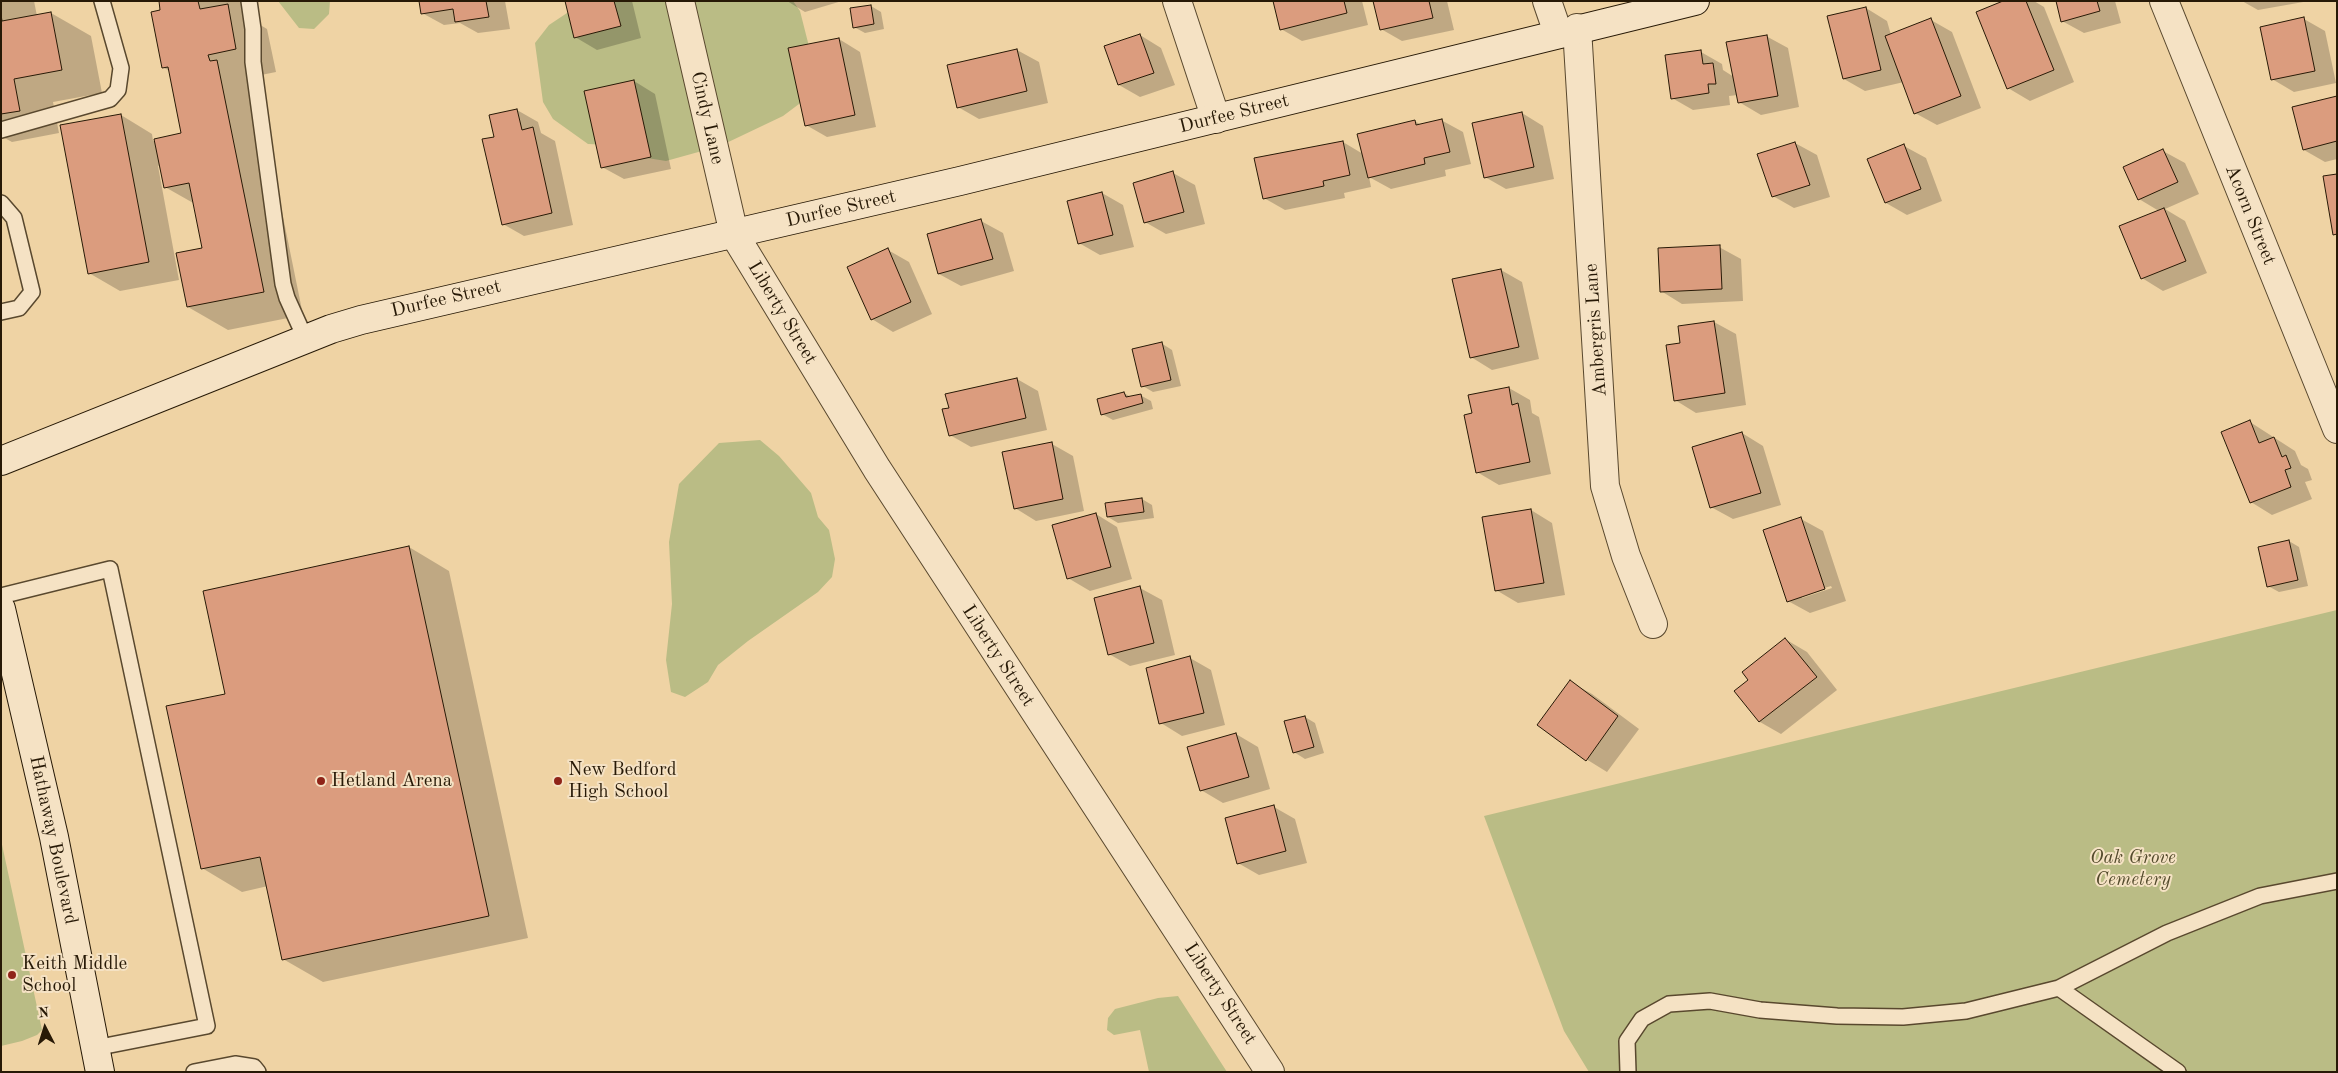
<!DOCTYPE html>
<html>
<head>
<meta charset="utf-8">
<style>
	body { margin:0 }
	#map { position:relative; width:2338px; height:1073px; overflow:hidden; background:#efd3a4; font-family:"Old Standard TT",serif }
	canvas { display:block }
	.frame { position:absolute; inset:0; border:2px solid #271906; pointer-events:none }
	.north { position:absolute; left:20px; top:1003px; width:50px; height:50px; -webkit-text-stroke:4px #f5e2c4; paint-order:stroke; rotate:355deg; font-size:14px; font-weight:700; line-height:20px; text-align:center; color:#271906 }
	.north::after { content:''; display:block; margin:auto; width:18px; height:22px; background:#271906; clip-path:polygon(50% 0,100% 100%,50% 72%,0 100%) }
</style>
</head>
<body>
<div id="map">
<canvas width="2338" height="1073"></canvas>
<div class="frame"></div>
<div class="north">N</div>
</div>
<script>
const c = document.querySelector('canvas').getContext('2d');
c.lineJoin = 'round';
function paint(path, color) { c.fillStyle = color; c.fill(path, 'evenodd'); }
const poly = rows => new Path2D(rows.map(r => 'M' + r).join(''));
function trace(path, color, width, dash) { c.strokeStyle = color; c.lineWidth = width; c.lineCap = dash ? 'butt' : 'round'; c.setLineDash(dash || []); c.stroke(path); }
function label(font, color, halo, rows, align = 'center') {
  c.font = font + ' "Old Standard TT",serif'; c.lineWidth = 4; c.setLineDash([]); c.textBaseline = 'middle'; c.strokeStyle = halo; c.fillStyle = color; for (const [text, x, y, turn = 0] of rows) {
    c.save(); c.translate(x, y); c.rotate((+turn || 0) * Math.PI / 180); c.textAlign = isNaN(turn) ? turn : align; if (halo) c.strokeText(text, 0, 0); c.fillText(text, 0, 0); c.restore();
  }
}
const green = poly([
	[278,1,330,1,329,14,314,29,299,28],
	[585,1,793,1,800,11,817,78,799,104,783,116,720,146,666,161,622,154,610,145,588,144,553,119,543,102,535,43,549,25],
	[760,440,779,456,811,493,818,517,829,530,835,559,832,577,818,592,748,641,718,665,708,682,685,697,671,692,666,660,672,604,669,542,679,484,719,443],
	[2337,610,2337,1072,1589,1072,1564,1031,1484,816],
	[1,840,42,1030,37,1035,22,1041,1,1046],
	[1178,996,1227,1072,1149,1072,1140,1030,1114,1035,1107,1030,1108,1018,1115,1009,1158,998]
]);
const shadow = poly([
	[1,1,34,1,37,16,51,13,91,36,102,93,53,102,59,133,12,142,1,136],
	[160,1,248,1,252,20,267,29,276,72,246,78,256,84,303,315,228,330,188,307,203,249,195,204,165,187,160,165,158,166,179,280,120,291,89,273,121,115,152,134,153,141,183,134,170,71,164,68],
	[421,1,505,1,510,29,478,33,460,23,444,25,422,13],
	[566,1,632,1,641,38,597,50,575,37],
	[787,1,842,1,805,12],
	[1274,1,1362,1,1368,25,1302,41,1281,29],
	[1375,1,1447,1,1454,30,1402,41,1381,29],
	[2007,1,2034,1,2044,7,2074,82,2030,101,2008,88],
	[2057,1,2115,1,2121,23,2084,33,2062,21],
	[2242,1,2309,1,2258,10],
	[871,6,881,12,884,29,865,33,854,27],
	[1866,8,1887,21,1891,35,1931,20,1952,32,1981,108,1937,125,1915,113,1904,82,1865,91,1844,79],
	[2304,19,2325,31,2336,83,2294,92,2272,79],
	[1140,35,1161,48,1175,85,1140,97,1119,85],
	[1766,36,1788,48,1799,107,1761,115,1739,102,1738,95,1729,96,1730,105,1693,110,1672,98,1701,52,1722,64,1723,70,1734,77],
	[839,39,860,52,876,127,827,137,806,125],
	[1017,50,1039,62,1048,103,979,119,958,107],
	[634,81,655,94,671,169,624,179,602,167],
	[2337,97,2337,159,2325,162,2304,150],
	[517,110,538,122,541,133,555,141,573,225,524,236,503,224,495,137],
	[1522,113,1543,126,1554,179,1506,189,1485,177],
	[1441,120,1463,132,1471,164,1445,170,1446,176,1391,189,1369,177,1371,187,1344,193,1345,198,1285,210,1264,198,1343,142,1363,154,1415,121,1421,125],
	[1795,143,1817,155,1830,197,1794,208,1773,196],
	[1904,146,1926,158,1942,201,1907,215,1886,203],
	[2163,151,2185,163,2199,194,2165,209,2185,221,2207,273,2163,291,2142,278,2159,211,2139,199],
	[1173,173,1195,185,1205,224,1166,234,1145,222],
	[1102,193,1123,205,1134,247,1100,255,1079,243],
	[981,221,1003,233,1014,271,961,286,939,274,929,235],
	[1719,247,1741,259,1743,301,1682,304,1661,291],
	[888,250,909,262,932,314,893,332,872,319],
	[1501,270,1522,282,1539,359,1492,370,1471,357],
	[1714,322,1736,334,1746,405,1696,413,1675,400,1682,344],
	[1161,343,1172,350,1181,386,1153,392,1143,386],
	[1017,379,1038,391,1047,430,971,447,950,435,950,409],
	[1509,388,1530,400,1532,413,1539,417,1551,474,1499,485,1477,472,1473,414],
	[1124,393,1131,397,1140,395,1151,401,1153,409,1113,420,1102,414],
	[2250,422,2295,451,2301,465,2308,469,2312,480,2305,482,2312,499,2272,515,2251,502],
	[1742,433,1763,446,1781,505,1733,519,1711,507],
	[1052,444,1073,456,1084,511,1036,521,1015,508],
	[1142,499,1152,505,1154,518,1118,523,1108,517],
	[1531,510,1552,523,1565,595,1518,603,1496,590],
	[1096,514,1117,527,1132,579,1090,591,1068,578],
	[1801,519,1823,531,1846,601,1810,613,1788,601],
	[1831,586,1832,588,1802,598,1802,595],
	[2289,541,2299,547,2308,586,2279,592,2268,586],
	[409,547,449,571,528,938,323,982,283,959,268,886,242,892,202,868,227,695],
	[1140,588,1162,600,1175,655,1130,666,1109,654],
	[1785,639,1807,652,1837,690,1781,734,1760,722,1736,692,1750,680],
	[1190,658,1211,670,1225,725,1182,736,1161,723],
	[1570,682,1592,694,1639,729,1607,772,1586,759],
	[1305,717,1315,723,1324,753,1305,759,1294,752],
	[1236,734,1258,747,1270,789,1223,803,1201,790],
	[1274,807,1295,819,1307,863,1259,875,1238,863]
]);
const building = poly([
	[159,1,198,1,200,9,228,4,236,49,208,55,210,61,217,60,264,292,187,307,176,253,202,248,189,183,164,188,154,139,181,133,168,67,162,68,151,12,160,10,159,1],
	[419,1,486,1,489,17,455,22,453,9,421,14,419,1],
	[565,1,614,1,621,26,574,38,565,1],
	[1273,1,1344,1,1347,13,1280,30,1273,1],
	[1373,1,1429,1,1433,18,1380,30,1373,1],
	[2003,1,2026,1,2054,70,2007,89,1976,12,2003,1],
	[2056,1,2097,1,2100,11,2061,22,2056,1],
	[871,5,874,24,853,28,850,8,871,5],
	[1866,7,1881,70,1843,79,1827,16,1866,7],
	[51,12,62,70,14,79,20,111,1,114,1,15,2,21,51,12],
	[2304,17,2315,71,2271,80,2260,27,2304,17],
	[1931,18,1961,96,1914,114,1885,36,1931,18],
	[1140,34,1154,73,1118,85,1104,46,1140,34],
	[1767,35,1778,96,1738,103,1726,42,1767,35],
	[839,38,855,115,805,126,788,48,839,38],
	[1017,49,1027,91,957,108,947,65,1017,49],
	[1701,50,1703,64,1713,63,1716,84,1708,84,1709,93,1671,99,1665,55,1701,50],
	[634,80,651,157,601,168,584,91,634,80],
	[2337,96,2337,141,2303,150,2292,107,2337,96],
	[517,109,522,130,533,127,552,213,502,225,482,139,494,137,489,115,517,109],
	[1522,112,1534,167,1484,178,1472,123,1522,112],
	[121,114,149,262,88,274,60,125,121,114],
	[1442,119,1450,152,1424,158,1425,164,1368,178,1357,134,1415,120,1416,125,1442,119],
	[1343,141,1350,175,1323,181,1324,186,1263,199,1254,158,1343,141],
	[1795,142,1810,185,1772,197,1757,154,1795,142],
	[1904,144,1921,189,1885,203,1867,159,1904,144],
	[2163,149,2178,182,2138,200,2123,167,2163,149],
	[1173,171,1184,212,1144,223,1133,183,1173,171],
	[2337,174,2337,234,2333,235,2323,176,2337,174],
	[1102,192,1113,235,1078,244,1067,201,1102,192],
	[2164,208,2186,261,2141,279,2119,226,2164,208],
	[981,219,993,259,938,274,927,234,981,219],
	[1720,245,1722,289,1660,292,1658,248,1720,245],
	[888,248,911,302,871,320,847,267,888,248],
	[1501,269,1519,347,1470,358,1452,279,1501,269],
	[1714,321,1725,393,1674,401,1666,345,1680,343,1678,326,1714,321],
	[1162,342,1171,380,1141,387,1132,349,1162,342],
	[1017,378,1026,418,949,436,942,409,949,408,945,394,1017,378],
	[1509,387,1512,405,1518,403,1530,462,1476,473,1464,415,1472,413,1468,395,1509,387],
	[1124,392,1126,397,1141,394,1143,403,1101,415,1097,399,1124,392],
	[2250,420,2259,443,2274,437,2282,457,2286,455,2291,468,2285,470,2291,487,2250,503,2221,432,2250,420],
	[1742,432,1761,493,1710,508,1692,447,1742,432],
	[1052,442,1063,499,1014,509,1002,452,1052,442],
	[1142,498,1144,512,1107,517,1105,503,1142,498],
	[1531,509,1544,583,1495,591,1482,517,1531,509],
	[1096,513,1111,567,1067,579,1052,525,1096,513],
	[1801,517,1825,589,1787,602,1763,530,1801,517],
	[2289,540,2298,580,2267,587,2258,547,2289,540],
	[409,546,489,916,282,960,260,857,201,869,166,706,225,694,203,591,409,546],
	[1140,586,1154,643,1108,655,1094,598,1140,586],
	[1785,638,1817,677,1759,722,1734,691,1748,680,1742,672,1785,638],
	[1190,656,1204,713,1159,724,1146,668,1190,656],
	[1570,680,1618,716,1586,761,1537,725,1570,680],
	[1305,716,1314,747,1293,753,1284,721,1305,716],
	[1236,733,1249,777,1200,791,1187,747,1236,733],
	[1274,805,1286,851,1237,864,1225,818,1274,805]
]);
const lane = poly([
	[249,1,253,29,253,62,283,284,287,298,306,340],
	[1,130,110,99,118,90,121,68,102,1],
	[1,203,14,218,32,292,19,308,1,312],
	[1,596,110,569,207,1026,95,1048],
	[2059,988,2178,1072],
	[194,1072,235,1064,254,1067,258,1072],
	[1628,1072,1627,1041,1642,1019,1669,1004,1710,1001,1760,1010,1837,1016,1903,1017,1966,1011,2059,988,2167,933,2260,896,2337,881]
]);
const street = poly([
	[680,1,734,234,877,469,1270,1072],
	[1177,1,1216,119],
	[1547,1,1558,33],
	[2164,1,2337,429],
	[1577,28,1605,486,1626,556,1653,624]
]);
const secondary = poly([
	[1,461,331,329,361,320,960,181,1695,1],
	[1,609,54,837,100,1072]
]);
const markers = [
	[321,781,5,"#8f2418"],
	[558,781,5,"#8f2418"],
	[12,975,5,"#8f2418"]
];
const streetNames = [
	["Durfee Street",1234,114,-14],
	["Cindy Lane",707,118,77],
	["Durfee Street",841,209,-13],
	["Acorn Street",2250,215,68],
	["Durfee Street",446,299,-13],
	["Liberty Street",782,313,59],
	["Ambergris Lane",1596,330,-94],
	["Liberty Street",998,656,57],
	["Hathaway Boulevard",53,840,78],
	["Liberty Street",1220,994,57]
];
const poiNames = [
	["New Bedford",568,770],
	["High School",568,792],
	["Hetland Arena",331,781],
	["Keith Middle",22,964],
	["School",22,986]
];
const parkNames = [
	["Oak Grove",2133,858],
	["Cemetery",2133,880]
];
paint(green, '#babc85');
paint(shadow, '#0003');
paint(building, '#db9c7e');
trace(building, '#271906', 1);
trace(lane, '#59482e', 18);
trace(street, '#59482e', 30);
trace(secondary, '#271906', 30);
trace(lane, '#f5e2c4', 15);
trace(street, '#f5e2c4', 28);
trace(secondary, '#f5e2c4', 28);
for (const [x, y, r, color] of markers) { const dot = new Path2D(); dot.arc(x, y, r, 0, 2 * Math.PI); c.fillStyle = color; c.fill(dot); trace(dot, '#f5e2c4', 2); }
label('19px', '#271906', '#f5e2c4', streetNames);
label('19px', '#271906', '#f5e2c4', poiNames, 'left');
label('italic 19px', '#534a2c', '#f5e2c4', parkNames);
</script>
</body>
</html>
